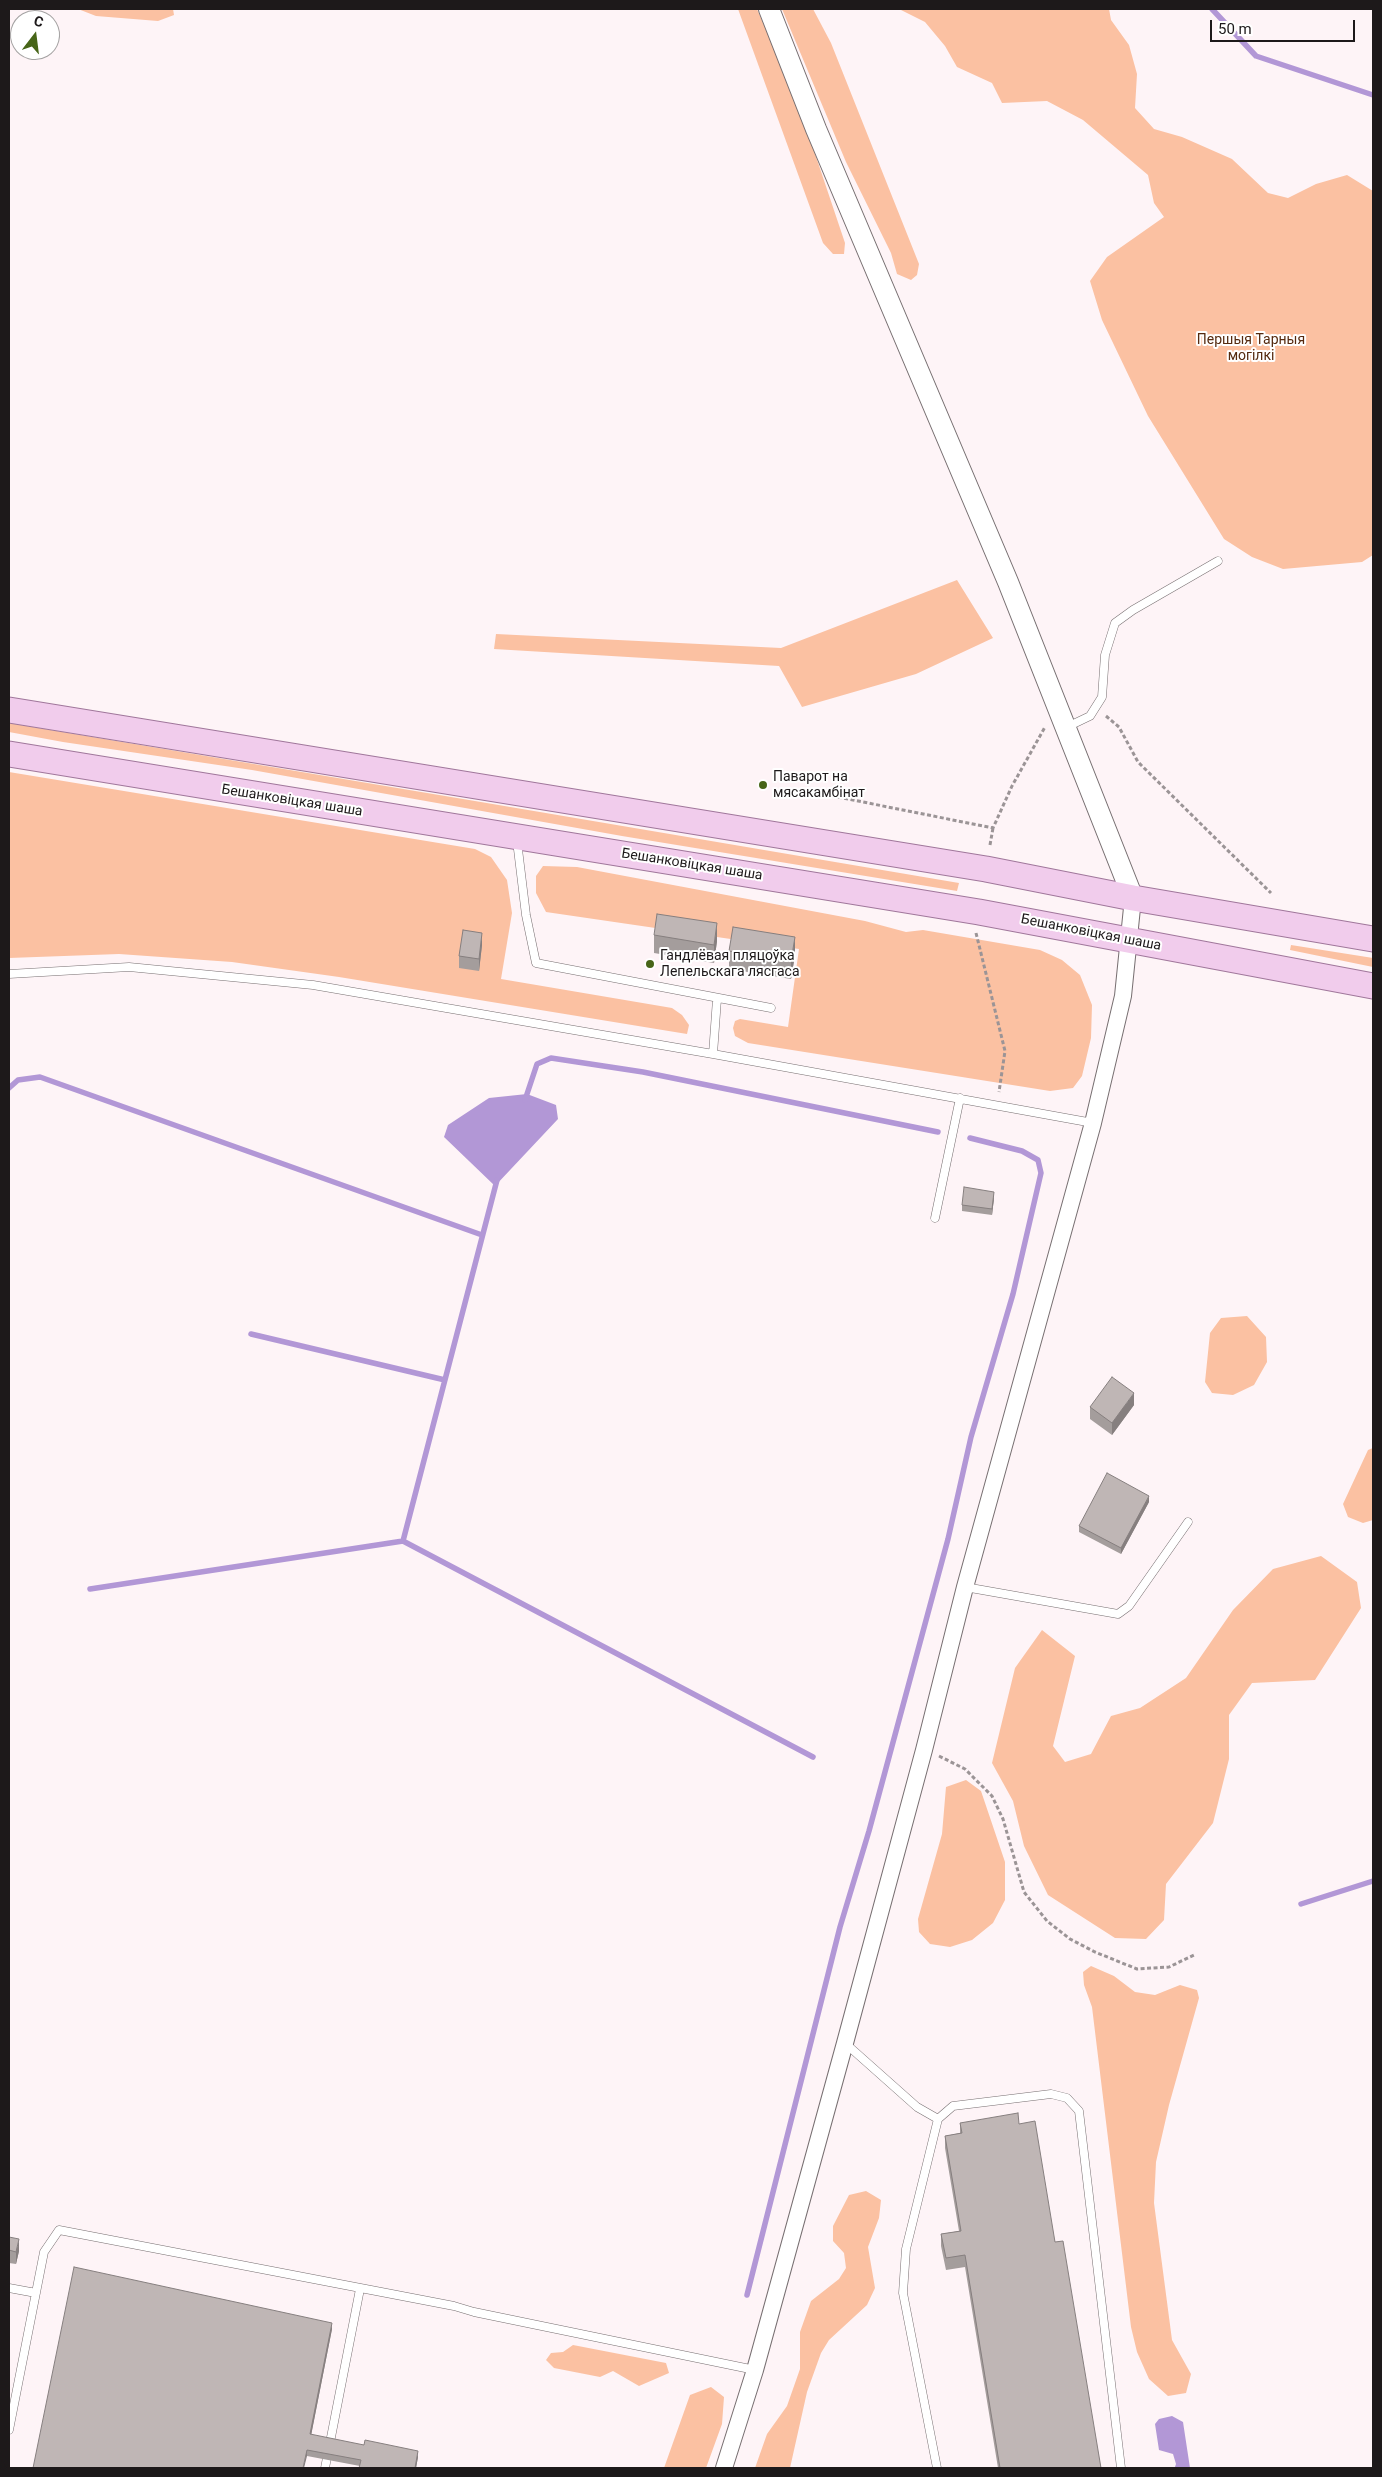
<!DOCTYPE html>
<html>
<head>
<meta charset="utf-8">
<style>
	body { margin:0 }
	#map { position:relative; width:1382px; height:2477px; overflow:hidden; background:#fef4f7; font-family:Roboto,sans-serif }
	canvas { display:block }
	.frame { position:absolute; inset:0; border:10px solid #1d191a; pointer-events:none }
	.north { position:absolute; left:10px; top:10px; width:50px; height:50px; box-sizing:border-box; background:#fff; border:1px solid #a5a3a3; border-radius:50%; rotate:15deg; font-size:14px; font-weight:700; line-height:20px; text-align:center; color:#1d191a }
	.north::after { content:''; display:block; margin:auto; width:18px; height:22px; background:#476518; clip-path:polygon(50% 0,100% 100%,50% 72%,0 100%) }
	.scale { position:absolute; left:1210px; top:20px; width:145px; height:22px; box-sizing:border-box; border:2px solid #1d191a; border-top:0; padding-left:6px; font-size:15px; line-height:18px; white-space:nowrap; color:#1d191a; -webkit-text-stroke:4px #fff; paint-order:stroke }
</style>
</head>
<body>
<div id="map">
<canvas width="1382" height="2477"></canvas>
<div class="frame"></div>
<div class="north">С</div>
<div class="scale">50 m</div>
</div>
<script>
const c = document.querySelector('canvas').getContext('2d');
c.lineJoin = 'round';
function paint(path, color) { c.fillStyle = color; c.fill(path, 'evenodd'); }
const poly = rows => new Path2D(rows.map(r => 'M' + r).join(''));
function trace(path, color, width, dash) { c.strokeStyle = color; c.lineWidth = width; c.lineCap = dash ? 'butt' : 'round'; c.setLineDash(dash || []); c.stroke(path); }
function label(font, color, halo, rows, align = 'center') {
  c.font = font + ' Roboto,sans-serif'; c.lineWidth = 4; c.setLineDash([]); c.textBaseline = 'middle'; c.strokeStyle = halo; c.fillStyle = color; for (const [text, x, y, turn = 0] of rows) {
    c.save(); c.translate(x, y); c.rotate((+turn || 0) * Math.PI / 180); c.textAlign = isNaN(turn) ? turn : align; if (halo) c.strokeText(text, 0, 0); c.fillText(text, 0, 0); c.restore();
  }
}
const green = poly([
	[78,9,173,9,174,15,158,21,96,16],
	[738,9,757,9,798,103,845,243,844,254,833,254,823,243],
	[782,9,813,9,831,43,919,264,917,275,911,280,897,274,891,253,846,162],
	[899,9,1109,9,1111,20,1129,45,1137,74,1135,108,1154,129,1182,137,1232,159,1268,193,1288,198,1316,184,1347,175,1373,191,1373,555,1362,562,1283,569,1252,557,1224,539,1148,416,1102,320,1090,281,1107,257,1164,217,1154,203,1148,175,1083,120,1047,101,1002,103,992,83,957,67,945,46,925,22],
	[957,580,993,638,916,674,802,707,779,666,494,649,496,634,781,648],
	[9,723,469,800,959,883,957,891,622,836,252,770,63,742,9,732],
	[9,772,475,849,491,857,507,880,512,913,501,979,672,1008,682,1015,689,1025,687,1034,339,977,232,962,119,954,9,958],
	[543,866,577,867,865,921,906,932,923,930,1040,950,1062,960,1080,975,1092,1005,1091,1038,1082,1076,1073,1088,1050,1091,748,1043,735,1036,733,1028,735,1021,740,1019,788,1027,799,949,546,912,536,893,536,876],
	[1291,945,1373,958,1373,967,1290,950],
	[1247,1316,1266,1337,1267,1362,1254,1385,1233,1395,1212,1393,1205,1382,1210,1333,1221,1318],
	[1373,1448,1373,1520,1363,1523,1348,1517,1343,1504,1368,1450],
	[1321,1556,1357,1582,1361,1608,1315,1680,1252,1683,1229,1715,1229,1759,1213,1823,1166,1884,1164,1920,1146,1939,1115,1938,1048,1895,1024,1846,1013,1801,992,1763,1015,1668,1042,1630,1075,1656,1053,1746,1065,1762,1091,1754,1111,1716,1140,1708,1186,1678,1233,1610,1273,1569],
	[966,1780,981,1791,1005,1862,1005,1900,993,1923,972,1940,950,1947,930,1944,919,1932,918,1919,942,1834,946,1787],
	[1091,1966,1114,1976,1135,1992,1155,1995,1180,1985,1197,1990,1199,1998,1169,2105,1156,2162,1154,2203,1172,2340,1191,2374,1186,2393,1168,2396,1149,2379,1137,2352,1131,2327,1092,2007,1084,1985,1083,1972],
	[866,2191,881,2200,879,2218,868,2247,875,2288,867,2305,829,2340,821,2353,807,2392,790,2468,755,2468,767,2434,787,2406,800,2369,800,2332,811,2301,839,2279,846,2268,844,2253,833,2241,833,2226,849,2195],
	[573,2345,666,2363,669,2373,639,2386,613,2371,600,2377,554,2368,546,2360,551,2353,563,2352],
	[711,2387,724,2397,722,2424,706,2468,664,2468,690,2395]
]);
const water = poly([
	[527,1094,556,1105,558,1119,495,1186,444,1137,448,1125,489,1098],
	[1172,2416,1183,2422,1190,2468,1169,2468,1175,2467,1176,2464,1173,2454,1159,2450,1155,2424,1159,2419]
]);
const stream = poly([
	[1212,9,1256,56,1373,95],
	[9,1088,18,1080,40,1077,482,1235],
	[525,1100,537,1064,551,1058,643,1072,938,1132],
	[251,1334,445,1380],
	[403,1541,813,1757],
	[90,1589,403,1541,497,1180],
	[1301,1904,1373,1881],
	[747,2295,840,1927,869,1831,948,1539,971,1437,1013,1294,1041,1173,1038,1160,1022,1151,970,1138]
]);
const path = poly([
	[1106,716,1119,727,1138,762,1271,893],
	[773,794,828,795,993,828,1012,786,1045,727],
	[990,845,993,828],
	[976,933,1005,1051,999,1092],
	[939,1756,965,1769,992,1796,1003,1819,1024,1892,1047,1921,1070,1939,1095,1952,1137,1969,1169,1967,1194,1955]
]);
const service = poly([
	[1067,727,1090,716,1102,697,1105,655,1115,623,1133,610,1218,561],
	[517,841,526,915,536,963,771,1008],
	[9,974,129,967,313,985,713,1054,1093,1123],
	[713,1054,717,999],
	[935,1218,960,1098],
	[965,1587,1118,1614,1129,1606,1188,1522],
	[845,2043,917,2107,938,2119],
	[9,2288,36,2293],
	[9,2430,44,2252,59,2230,454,2306,474,2312,755,2370],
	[325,2468,360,2289],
	[937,2468,903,2293,906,2249,938,2119,953,2106,1051,2094,1067,2098,1079,2111,1121,2468]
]);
const minor = poly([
	[724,2468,755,2370,845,2043,924,1750,965,1587,1093,1123,1123,996,1133,898]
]);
const tertiary = poly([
	[769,9,816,129,1008,582,1133,898]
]);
const primary = poly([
	[9,710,986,869,1133,898,1373,939],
	[9,754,979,912,1373,986]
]);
const wall = poly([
	[654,935,717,941,714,963,654,953],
	[482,945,479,971,459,968,459,956],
	[729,951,795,955,791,979,729,969],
	[994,1198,992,1215,962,1211,962,1205],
	[1134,1405,1112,1435,1090,1419,1090,1407],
	[1149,1502,1121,1554,1079,1532,1079,1526],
	[960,2123,1019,2124,1055,2242,1101,2468,998,2468,965,2267,946,2270,941,2246,941,2234,959,2231,945,2148,945,2136,960,2133],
	[9,2237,19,2251,16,2264,9,2263],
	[332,2329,311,2435,418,2457,416,2468,359,2468,360,2466,307,2456,33,2468]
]);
const shadedWall = poly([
	[717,923,717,941,714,963,714,945],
	[482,933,482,945,479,971,479,959],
	[795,937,795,955,791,979,791,961],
	[994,1192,994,1198,992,1215,992,1209],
	[1134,1393,1134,1405,1112,1435,1112,1423],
	[1149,1496,1149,1502,1121,1554,1121,1548],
	[19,2239,19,2251,16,2264,16,2252],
	[332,2323,332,2329,310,2441,310,2434],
	[307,2450,307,2456,304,2468,303,2468],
	[418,2451,418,2457,416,2468,415,2468]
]);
const building = poly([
	[657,914,717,923,714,945,654,935,657,914],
	[733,927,795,937,791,961,729,951,733,927],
	[463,930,482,933,479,959,459,956,463,930],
	[964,1187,994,1192,992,1209,962,1205,964,1187],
	[1112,1377,1134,1393,1112,1423,1090,1407,1112,1377],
	[1107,1473,1149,1496,1121,1548,1079,1526,1107,1473],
	[1018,2113,1019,2124,1035,2121,1055,2242,1063,2241,1101,2468,1000,2468,965,2255,946,2258,941,2234,961,2231,945,2136,962,2133,960,2123,1018,2113],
	[9,2237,19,2239,16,2252,9,2250,9,2237],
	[74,2267,332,2323,310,2434,364,2445,365,2440,418,2451,415,2468,359,2468,361,2460,307,2450,303,2468,33,2468,74,2267]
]);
const markers = [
	[763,785,5,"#476518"],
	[650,964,5,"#476518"]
];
const parkNames = [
	["Першыя Тарныя",1251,340],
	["могілкі",1251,356]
];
const poiNames = [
	["Паварот на",773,777],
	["мясакамбінат",773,793],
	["Гандлёвая пляцоўка",660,956],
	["Лепельскага лясгаса",660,972]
];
const streetNames = [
	["Бешанковіцкая шаша",292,801,9],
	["Бешанковіцкая шаша",692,865,9],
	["Бешанковіцкая шаша",1091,933,11]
];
paint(green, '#fbc1a2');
paint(water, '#b297d6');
trace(stream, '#b297d6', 5.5);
trace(service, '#776f71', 9);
trace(minor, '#776f71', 18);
trace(tertiary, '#776f71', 22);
trace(primary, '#a0779b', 27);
trace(path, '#9b9496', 3, [4, 2.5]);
trace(service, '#fff', 8);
trace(minor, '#fff', 16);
trace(tertiary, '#fff', 20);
trace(primary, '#f1ccec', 25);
paint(wall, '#a49d9c');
paint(shadedWall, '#867f7f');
paint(building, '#bfb6b5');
trace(building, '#867f7f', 1);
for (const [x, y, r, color] of markers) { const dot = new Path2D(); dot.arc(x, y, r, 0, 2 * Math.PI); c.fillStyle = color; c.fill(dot); trace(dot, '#fff', 2); }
label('14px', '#552a0f', '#fff', parkNames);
label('14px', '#1d191a', '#fff', poiNames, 'left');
label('14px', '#1d191a', '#fff', streetNames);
</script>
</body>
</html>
